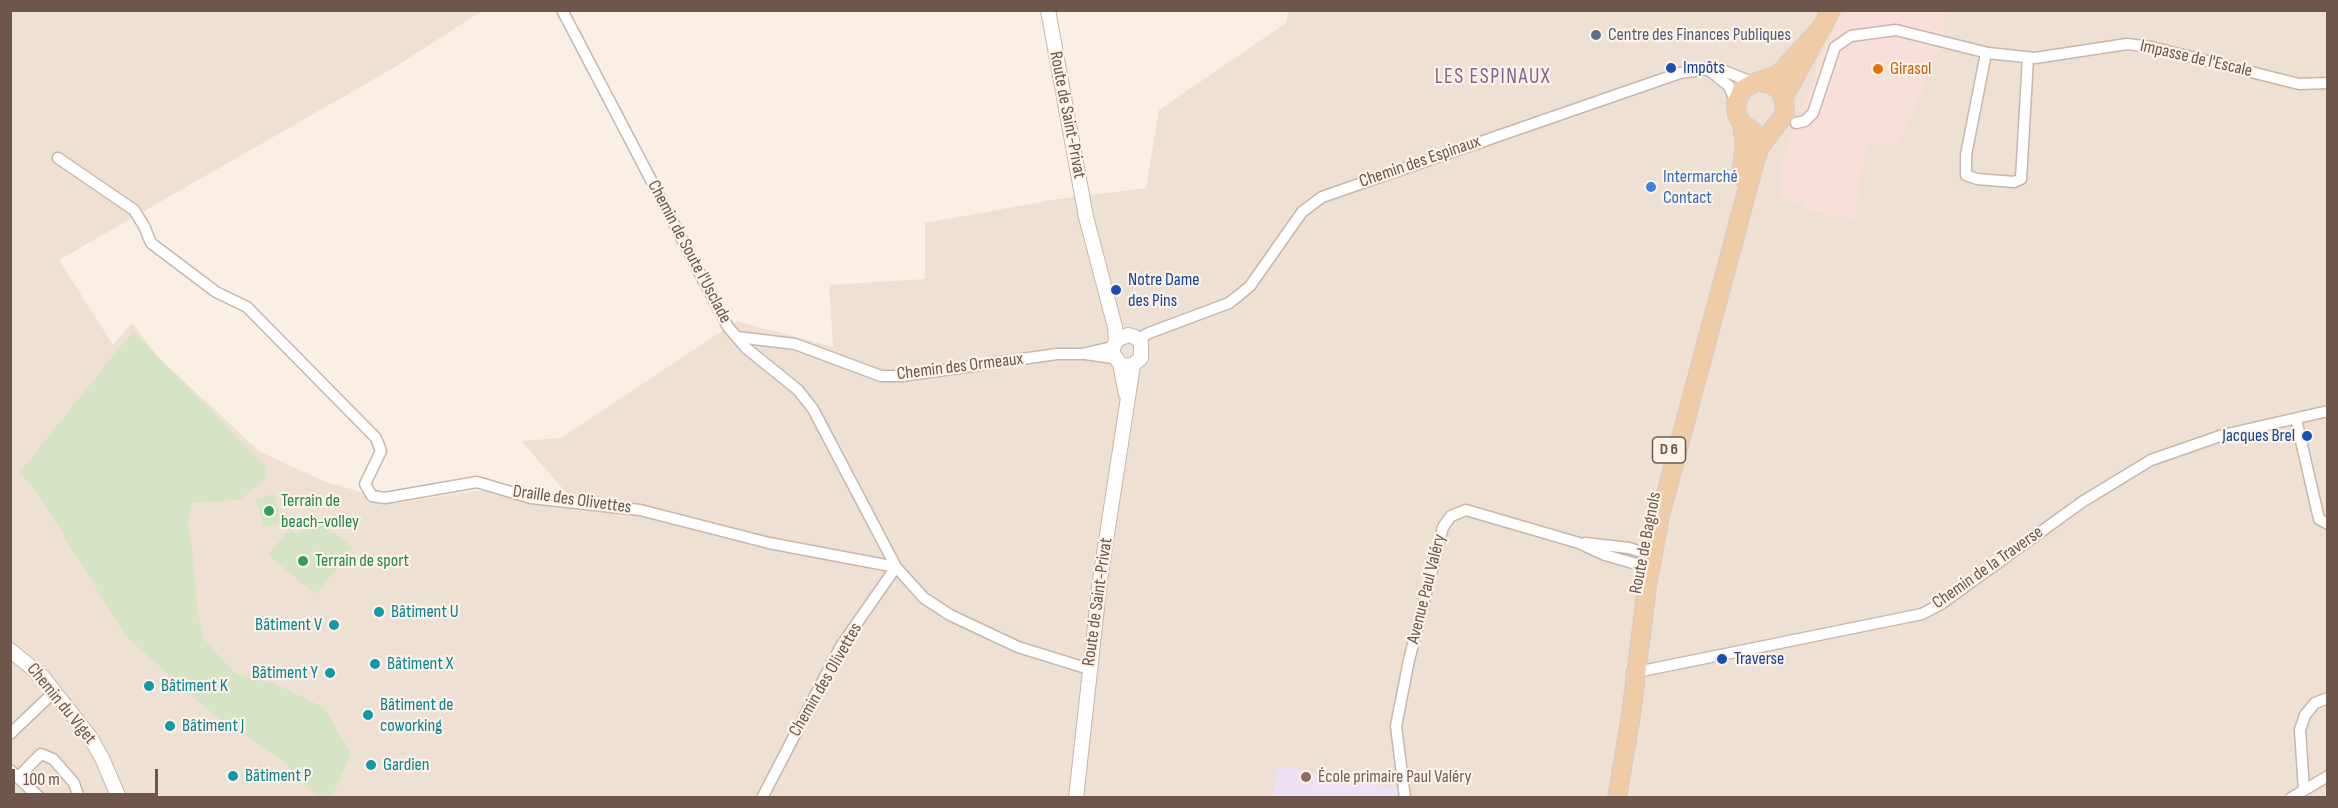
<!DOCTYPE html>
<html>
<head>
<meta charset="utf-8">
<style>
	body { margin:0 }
	#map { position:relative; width:2338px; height:808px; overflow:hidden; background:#f9efe4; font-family:"Sofia Sans Condensed",sans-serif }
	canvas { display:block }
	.frame { position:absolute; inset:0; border:12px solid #6e564d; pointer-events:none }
	.scale { position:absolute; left:12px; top:769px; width:146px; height:27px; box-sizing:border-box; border:3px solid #6e564d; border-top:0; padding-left:8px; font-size:18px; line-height:21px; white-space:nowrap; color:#6e564d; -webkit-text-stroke:4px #fcf3ea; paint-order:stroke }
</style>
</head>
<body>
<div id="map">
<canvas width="2338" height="808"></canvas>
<div class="frame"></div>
<div class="scale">100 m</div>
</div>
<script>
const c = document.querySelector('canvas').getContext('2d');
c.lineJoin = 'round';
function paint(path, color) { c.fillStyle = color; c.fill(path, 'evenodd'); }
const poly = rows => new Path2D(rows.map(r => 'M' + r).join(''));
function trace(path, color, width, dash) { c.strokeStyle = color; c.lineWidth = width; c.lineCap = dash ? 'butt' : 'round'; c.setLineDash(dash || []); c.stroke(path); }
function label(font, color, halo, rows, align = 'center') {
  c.font = font + ' "Sofia Sans Condensed",sans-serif'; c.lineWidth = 4.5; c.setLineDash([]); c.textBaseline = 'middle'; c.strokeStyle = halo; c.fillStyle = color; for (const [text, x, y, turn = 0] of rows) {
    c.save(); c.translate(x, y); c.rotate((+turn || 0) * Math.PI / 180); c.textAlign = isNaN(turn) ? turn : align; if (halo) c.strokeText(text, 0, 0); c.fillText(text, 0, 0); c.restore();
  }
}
const residential = poly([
	[10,11,482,11,395,67,59,260,113,345,132,323,158,357,259,451,323,481,365,493,367,501,398,503,489,489,577,505,521,441,561,438,737,321,833,347,829,285,925,279,925,223,1059,199,1146,188,1159,110,1286,23,1288,11,2327,11,2327,797,11,797]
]);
const commercial = poly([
	[1843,11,1946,11,1940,51,1898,146,1867,141,1854,219,1804,211,1804,203,1785,200,1780,197,1783,184,1778,171,1822,54]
]);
const education = poly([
	[1277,766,1397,788,1398,797,1273,798]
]);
const green = poly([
	[133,331,264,465,267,477,240,500,192,503,188,522,193,558,197,608,203,638,235,674,275,684,323,707,351,753,332,797,317,797,285,762,207,709,125,635,42,500,20,472],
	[274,494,282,523,264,528,255,499],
	[312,516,353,548,316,594,268,555,290,528,297,534]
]);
const minor = poly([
	[562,10,728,327,746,348,798,390,813,409,896,567,841,646,762,798],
	[1986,53,1966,155,1966,175,1977,179,2014,182,2021,179,2028,58],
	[1706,68,1729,86,1736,103],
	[1796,123,1805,121,1813,113,1835,47,1851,36,1896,30,1988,53,2035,58,2127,44,2151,47,2299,84,2328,83],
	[58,158,134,210,144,226,151,243,216,292,247,307,376,438,381,451,365,484,372,496,385,498,477,482,531,498,640,510,769,543,896,567,924,598,950,615,1018,647,1089,669],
	[737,337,795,344,881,376,902,376,1057,354,1082,354,1112,347],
	[1138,339,1149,333,1229,303,1238,296,1250,286,1302,212,1322,197,1680,73,1717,68,1754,83],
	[1085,354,1113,358],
	[2296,419,2319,519,2328,524],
	[1585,543,1629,548,1652,555],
	[1632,673,1922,614,1941,604,2082,502,2151,460,2223,435,2328,411],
	[10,734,54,692],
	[10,770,40,798],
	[18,777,41,754,53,759,74,783,79,798],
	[2304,790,2300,730,2305,715,2315,703,2328,698],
	[1405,798,1396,726,1409,660,1443,527,1451,516,1466,510,1579,543,1605,555,1650,568],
	[2291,798,2328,776]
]);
const tertiary = poly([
	[1048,10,1086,217,1115,327,1116,340,1112,352,1120,364,1126,394],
	[1116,340,1128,335,1135,337,1141,343,1141,358,1133,365,1124,366],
	[10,650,43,677,90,737,102,758,119,798],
	[1076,798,1100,580,1133,365]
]);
const primary = poly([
	[1784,97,1831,10],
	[1752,130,1742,124,1737,115,1736,104,1742,90,1754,83,1778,75,1823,26],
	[1741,176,1745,144,1742,124],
	[1617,798,1631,715,1647,586,1660,516,1755,161,1760,146,1785,114,1784,100,1779,90,1773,85,1758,82]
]);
const markers = [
	[1596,35,6,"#5c6f8a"],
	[1671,68,6,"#1a4fb4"],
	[1878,69,6,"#e8710a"],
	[1651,187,6,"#3f7fe0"],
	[1116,290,6,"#1a4fb4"],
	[2307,436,6,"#1a4fb4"],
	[269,511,6,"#2e9e5b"],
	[303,561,6,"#2e9e5b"],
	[379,612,6,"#0f9aa8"],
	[334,625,6,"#0f9aa8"],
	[1722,659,6,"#1a4fb4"],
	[375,664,6,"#0f9aa8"],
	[330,673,6,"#0f9aa8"],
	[149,686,6,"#0f9aa8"],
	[368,715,6,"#0f9aa8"],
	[170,726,6,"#0f9aa8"],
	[371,765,6,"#0f9aa8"],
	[233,776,6,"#0f9aa8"],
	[1306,777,6,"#8d6e63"]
];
const shields = [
	[1669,450,33]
];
const shieldNames = [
	["D 6",1669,450]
];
const serviceNames = [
	["Centre des Finances Publiques",1608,35]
];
const streetNames = [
	["Impasse de l'Escale",2196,59,13],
	["Route de Saint-Privat",1067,115,79],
	["Chemin des Espinaux",1420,162,-19],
	["Chemin de Soute l'Usclade",689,252,62],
	["Chemin des Ormeaux",960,367,-7],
	["Draille des Olivettes",572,500,8],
	["Route de Bagnols",1646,543,-79],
	["Chemin de la Traverse",1988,568,-35],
	["Avenue Paul Valéry",1427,589,-76],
	["Route de Saint-Privat",1098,602,-82],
	["Chemin des Olivettes",826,680,-60],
	["Chemin du Viget",61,704,51]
];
const transitNames = [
	["Impôts",1683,68],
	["Notre Dame",1128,280],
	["des Pins",1128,301],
	["Jacques Brel",2295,436,"right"],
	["Traverse",1734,659]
];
const foodNames = [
	["Girasol",1890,69]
];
const shopNames = [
	["Intermarché",1663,177],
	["Contact",1663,198]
];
const leisureNames = [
	["Terrain de",281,501],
	["beach-volley",281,522],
	["Terrain de sport",315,561]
];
const cultureNames = [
	["Bâtiment U",391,612],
	["Bâtiment V",322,625,"right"],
	["Bâtiment X",387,664],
	["Bâtiment Y",318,673,"right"],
	["Bâtiment K",161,686],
	["Bâtiment de",380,705],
	["coworking",380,726],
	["Bâtiment J",182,726],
	["Gardien",383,765],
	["Bâtiment P",245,776]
];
const educationNames = [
	["École primaire Paul Valéry",1318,777]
];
const quarterNames = [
	["LES ESPINAUX",1493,78]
];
paint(residential, '#efe0d4');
paint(commercial, '#f8dfd9');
paint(education, '#ece1f5');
paint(green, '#d5e4c5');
trace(minor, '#c8b6ac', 13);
trace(tertiary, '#c8b6ac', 16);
trace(primary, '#d4ccca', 20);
trace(minor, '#fff', 10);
trace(tertiary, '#fff', 14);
trace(primary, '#efcca5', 18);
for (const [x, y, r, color] of markers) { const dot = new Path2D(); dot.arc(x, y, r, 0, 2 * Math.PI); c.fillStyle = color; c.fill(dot); trace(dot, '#fcf3ea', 2); }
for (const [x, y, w] of shields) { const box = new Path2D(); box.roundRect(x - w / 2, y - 13, w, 26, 4.5); c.fillStyle = '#fcf3ea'; c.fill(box); trace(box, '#6e564d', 1.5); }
label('bold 16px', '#6e564d', null, shieldNames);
label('18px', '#4e5e75', '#fcf3ea', serviceNames, 'left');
label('18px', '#6e564d', '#fcf3ea', streetNames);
label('18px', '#164399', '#fcf3ea', transitNames, 'left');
label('18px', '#c56008', '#fcf3ea', foodNames, 'left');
label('18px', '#366cbe', '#fcf3ea', shopNames, 'left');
label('18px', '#27864d', '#fcf3ea', leisureNames, 'left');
label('18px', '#0d838f', '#fcf3ea', cultureNames, 'left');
label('18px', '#785e54', '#fcf3ea', educationNames, 'left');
c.letterSpacing = '1.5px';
label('21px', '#7a668a', '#fcf3ea', quarterNames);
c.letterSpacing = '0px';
</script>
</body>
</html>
